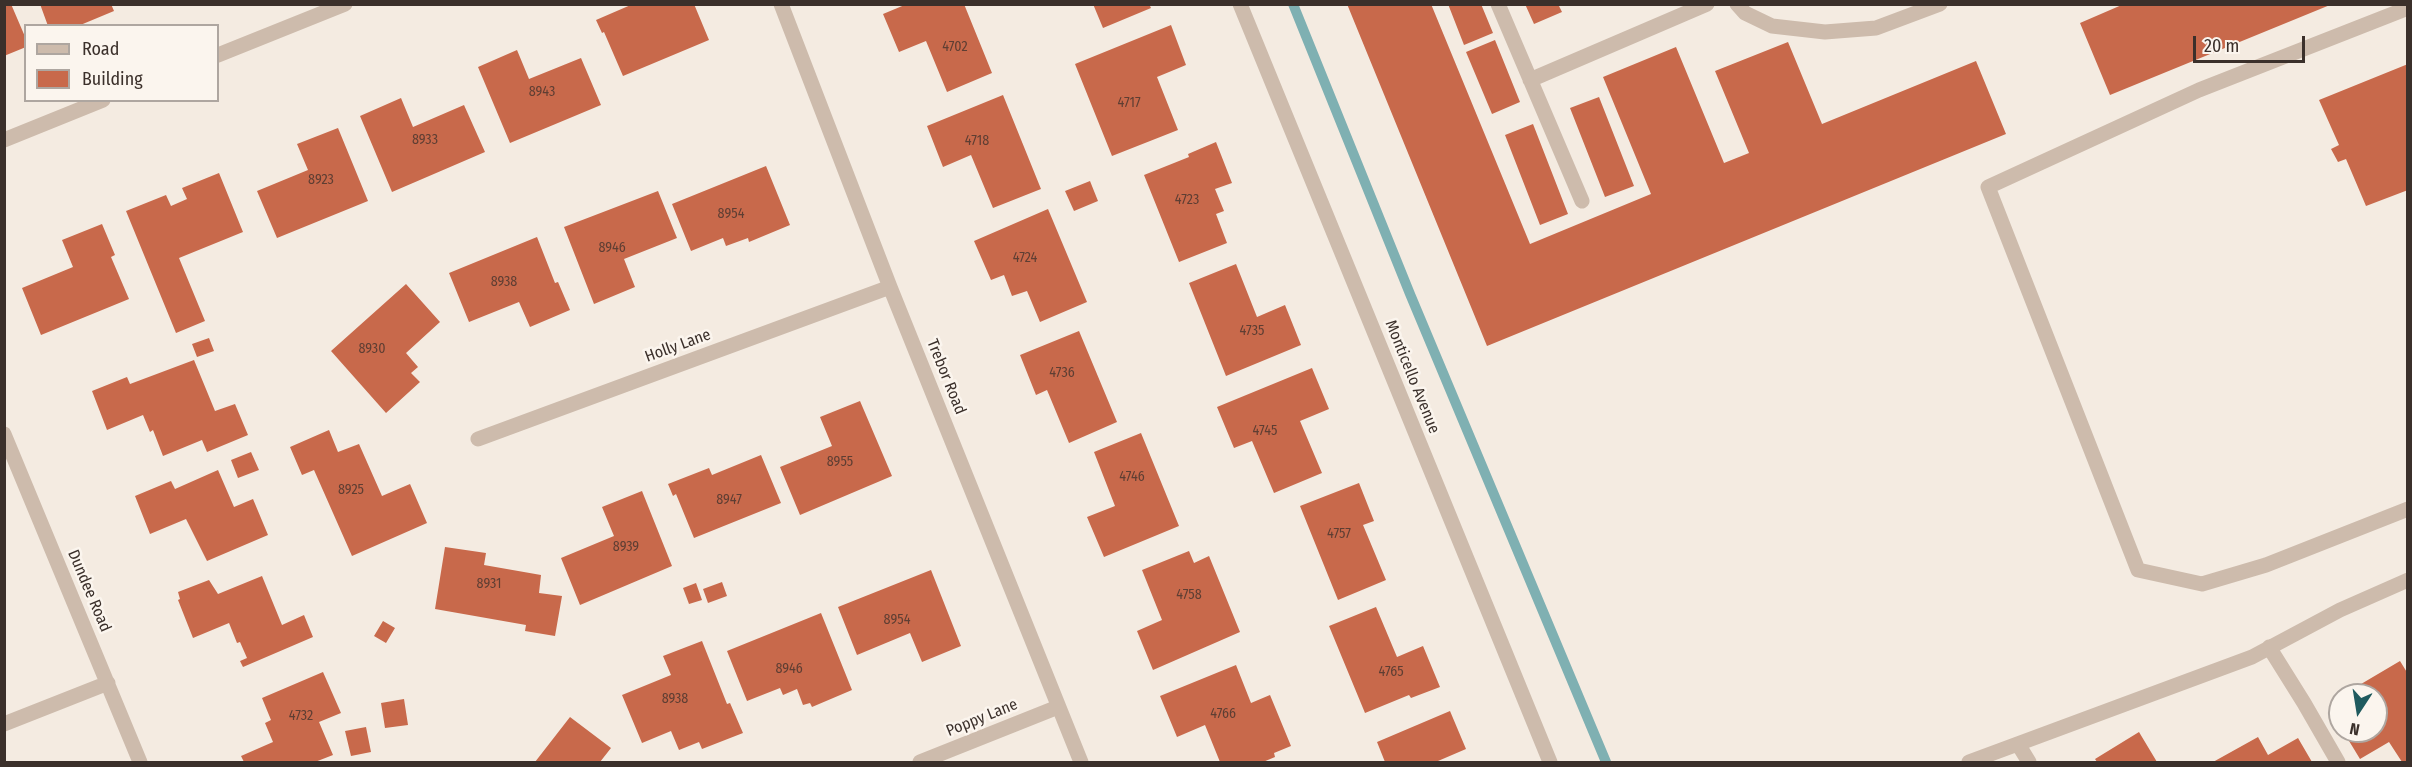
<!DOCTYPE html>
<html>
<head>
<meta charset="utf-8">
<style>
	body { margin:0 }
	#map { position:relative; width:2412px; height:767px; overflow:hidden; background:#f4ebe1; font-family:"Fira Sans Condensed",sans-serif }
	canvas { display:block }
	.frame { position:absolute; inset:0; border:6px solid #3b302b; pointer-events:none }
	.legend { position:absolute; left:24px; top:24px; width:195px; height:78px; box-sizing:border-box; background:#fbf5ee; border:2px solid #aea6a0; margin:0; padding:8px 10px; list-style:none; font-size:18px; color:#3b302b }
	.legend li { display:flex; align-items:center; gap:12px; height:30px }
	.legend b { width:30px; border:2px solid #aea6a0 }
	.north { position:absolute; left:2328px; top:683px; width:60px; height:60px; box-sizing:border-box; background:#fbf5ee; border:2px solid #aea6a0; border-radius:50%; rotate:192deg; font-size:16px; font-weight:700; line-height:24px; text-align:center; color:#3b302b }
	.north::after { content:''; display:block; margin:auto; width:21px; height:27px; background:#1f5a5e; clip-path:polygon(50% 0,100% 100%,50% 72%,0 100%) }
	.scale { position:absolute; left:2193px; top:36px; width:112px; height:27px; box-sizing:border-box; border:3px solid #3b302b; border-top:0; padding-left:8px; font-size:18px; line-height:21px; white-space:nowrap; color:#3b302b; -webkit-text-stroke:4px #fbf5ee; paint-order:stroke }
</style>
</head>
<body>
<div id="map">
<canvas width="2412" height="767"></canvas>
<div class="frame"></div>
<ul class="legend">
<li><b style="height:8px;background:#cdbbac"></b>Road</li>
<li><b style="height:16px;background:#c8694b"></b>Building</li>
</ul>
<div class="north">N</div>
<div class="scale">20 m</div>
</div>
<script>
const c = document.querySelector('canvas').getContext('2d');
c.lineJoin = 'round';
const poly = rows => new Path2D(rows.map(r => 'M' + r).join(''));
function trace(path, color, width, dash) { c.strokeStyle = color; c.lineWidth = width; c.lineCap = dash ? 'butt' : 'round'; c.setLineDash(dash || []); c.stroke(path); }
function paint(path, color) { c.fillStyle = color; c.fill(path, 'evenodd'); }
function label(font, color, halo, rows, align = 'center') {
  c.font = font + ' "Fira Sans Condensed",sans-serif'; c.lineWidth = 5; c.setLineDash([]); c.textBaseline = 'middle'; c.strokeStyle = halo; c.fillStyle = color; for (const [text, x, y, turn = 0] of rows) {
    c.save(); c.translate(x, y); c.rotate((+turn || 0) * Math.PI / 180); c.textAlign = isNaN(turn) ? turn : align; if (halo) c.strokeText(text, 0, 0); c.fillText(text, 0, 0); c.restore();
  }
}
const stream = poly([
	[1293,4,1410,294,1606,762]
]);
const building = poly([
	[4,4,11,4,26,39,26,47,4,56],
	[40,4,111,4,114,11,78,26,48,26],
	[633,4,694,4,709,40,623,76,604,32,602,33,596,20],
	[907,4,964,4,992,73,947,92,926,41,899,52,883,14],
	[1093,4,1149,4,1151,8,1103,28],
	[1347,4,1431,4,1530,244,1651,194,1603,77,1676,47,1724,163,1749,153,1715,71,1788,42,1822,124,1976,61,2006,134,1487,346],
	[1448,4,1481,4,1493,33,1464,45],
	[1525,4,1558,4,1562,12,1534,24],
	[2124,4,2330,4,2330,5,2110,95,2080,23],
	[1171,25,1186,65,1157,77,1178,130,1112,156,1075,64],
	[1495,40,1520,102,1492,114,1466,52],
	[517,50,529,79,581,58,601,105,510,143,478,67],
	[2408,64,2408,190,2366,206,2346,159,2338,162,2331,149,2339,145,2319,100],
	[1003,95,1041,189,993,208,971,155,943,167,927,126],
	[1599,97,1634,186,1605,197,1570,108],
	[401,98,413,127,464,105,485,152,392,192,360,116],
	[1533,124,1568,214,1540,225,1505,135],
	[338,128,368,201,277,238,257,191,308,170,297,144],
	[1216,142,1232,183,1215,189,1224,211,1216,214,1227,243,1179,262,1144,175,1189,157,1188,154],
	[766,166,790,225,749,242,748,238,726,246,723,238,691,251,672,204],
	[219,173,243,232,179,258,205,321,176,333,126,211,166,195,171,206,187,199,182,188],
	[1090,181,1098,201,1074,211,1065,191],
	[658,191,677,238,624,259,635,287,594,304,564,227],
	[1048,209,1087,302,1040,322,1027,291,1012,296,1004,275,991,280,974,241],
	[102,224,115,255,111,257,129,299,41,335,22,288,73,267,62,240],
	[537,237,555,283,558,282,570,310,530,327,519,302,469,322,449,273],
	[1236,264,1257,317,1285,305,1301,345,1226,376,1189,283],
	[406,284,440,322,406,353,418,367,411,373,420,382,386,413,331,351],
	[1079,331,1117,422,1069,443,1047,390,1036,395,1020,355],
	[209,338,214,351,197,357,192,344],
	[194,360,215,411,235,404,248,435,207,452,202,440,163,456,153,430,150,432,143,415,107,430,92,391,127,377,130,384],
	[1312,368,1329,409,1300,421,1322,473,1274,493,1252,441,1234,448,1217,407],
	[860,401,892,476,800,515,780,467,832,446,820,417],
	[329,430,338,452,359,444,382,496,410,484,427,523,352,556,314,470,302,475,290,447],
	[1141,433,1179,526,1104,557,1087,517,1115,506,1094,452],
	[251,452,259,470,238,478,231,460],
	[761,455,781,503,694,538,676,494,673,496,668,484,709,468,712,475],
	[218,470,234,507,253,499,268,535,207,561,186,519,150,534,135,496,171,481,175,489],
	[1359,483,1374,521,1363,525,1386,580,1338,600,1300,506],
	[642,491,672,566,580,605,561,558,614,536,602,507],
	[445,547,486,553,484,565,541,575,539,593,562,596,555,636,525,631,526,625,435,609],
	[1189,551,1194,563,1209,556,1240,632,1153,670,1137,631,1162,620,1142,570],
	[931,570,961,646,922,662,910,633,857,655,838,607],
	[262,576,282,625,304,615,313,637,243,667,240,661,247,658,240,642,237,643,229,623,193,638,178,600,180,599,178,592,209,580,218,594],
	[722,582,727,596,708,603,703,589],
	[696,583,702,600,689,604,683,588],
	[1376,607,1397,657,1423,646,1440,687,1411,698,1409,695,1365,713,1329,626],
	[821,613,852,690,812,707,810,703,803,705,797,689,783,695,780,688,747,701,727,651],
	[383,621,395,628,386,643,374,636],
	[702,641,727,704,730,703,743,733,702,749,699,742,679,750,671,731,642,743,622,695,671,675,663,656],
	[2400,661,2408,674,2408,762,2402,762,2389,742,2360,759,2343,731,2376,731,2376,695,2361,695,2356,687],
	[1236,665,1251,703,1270,695,1291,746,1274,753,1275,757,1263,762,1220,762,1205,725,1177,737,1160,696],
	[323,672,341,713,319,722,333,755,315,762,244,762,241,756,273,742,265,723,271,720,262,698],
	[404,699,408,725,385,728,381,703],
	[1450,711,1466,749,1438,761,1439,762,1385,762,1377,742],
	[570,717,611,748,600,762,535,762],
	[366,727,371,752,351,756,345,731],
	[2139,732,2157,762,2097,762,2095,759],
	[2258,737,2268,755,2298,738,2312,762,2213,762]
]);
const lane = poly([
	[1498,4,1582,201],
	[1737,4,1745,13,1772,26,1825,32,1876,28,1940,4],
	[2408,8,2199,90,1988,187,2138,570,2202,584,2266,565,2408,509],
	[1530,80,1707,4],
	[2269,647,2304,703,2338,762],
	[2018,744,2029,762],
	[1969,762,2252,657,2340,610,2408,580]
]);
const street = poly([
	[781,4,890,287,1081,762],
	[1240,4,1550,762],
	[218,55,345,4],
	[4,140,103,100],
	[4,434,140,762],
	[478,439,890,287],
	[4,724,108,683],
	[920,762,1058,707]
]);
const numberNames = [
	["4702",955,47],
	["8943",542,92],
	["4717",1129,103],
	["8933",425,140],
	["4718",977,141],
	["8923",321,180],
	["4723",1187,200],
	["8954",731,214],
	["8946",612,248],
	["4724",1025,258],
	["8938",504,282],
	["4735",1252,331],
	["8930",372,349],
	["4736",1062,373],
	["4745",1265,431],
	["8955",840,462],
	["4746",1132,477],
	["8925",351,490],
	["8947",729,500],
	["4757",1339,534],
	["8939",626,547],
	["8931",489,584],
	["4758",1189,595],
	["8954",897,620],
	["8946",789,669],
	["4765",1391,672],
	["8938",675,699],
	["4766",1223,714],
	["4732",301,716]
];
const streetNames = [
	["Holly Lane",678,346,-20],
	["Trebor Road",946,377,68],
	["Monticello Avenue",1412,377,68],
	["Dundee Road",89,591,67],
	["Poppy Lane",982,718,-22]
];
trace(stream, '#7fb0b2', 10);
paint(building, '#c8694b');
trace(lane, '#cdbbac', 15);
trace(street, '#cdbbac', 15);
label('14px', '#5e3e33', null, numberNames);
label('16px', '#3b302b', '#fbf5ee', streetNames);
</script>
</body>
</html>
